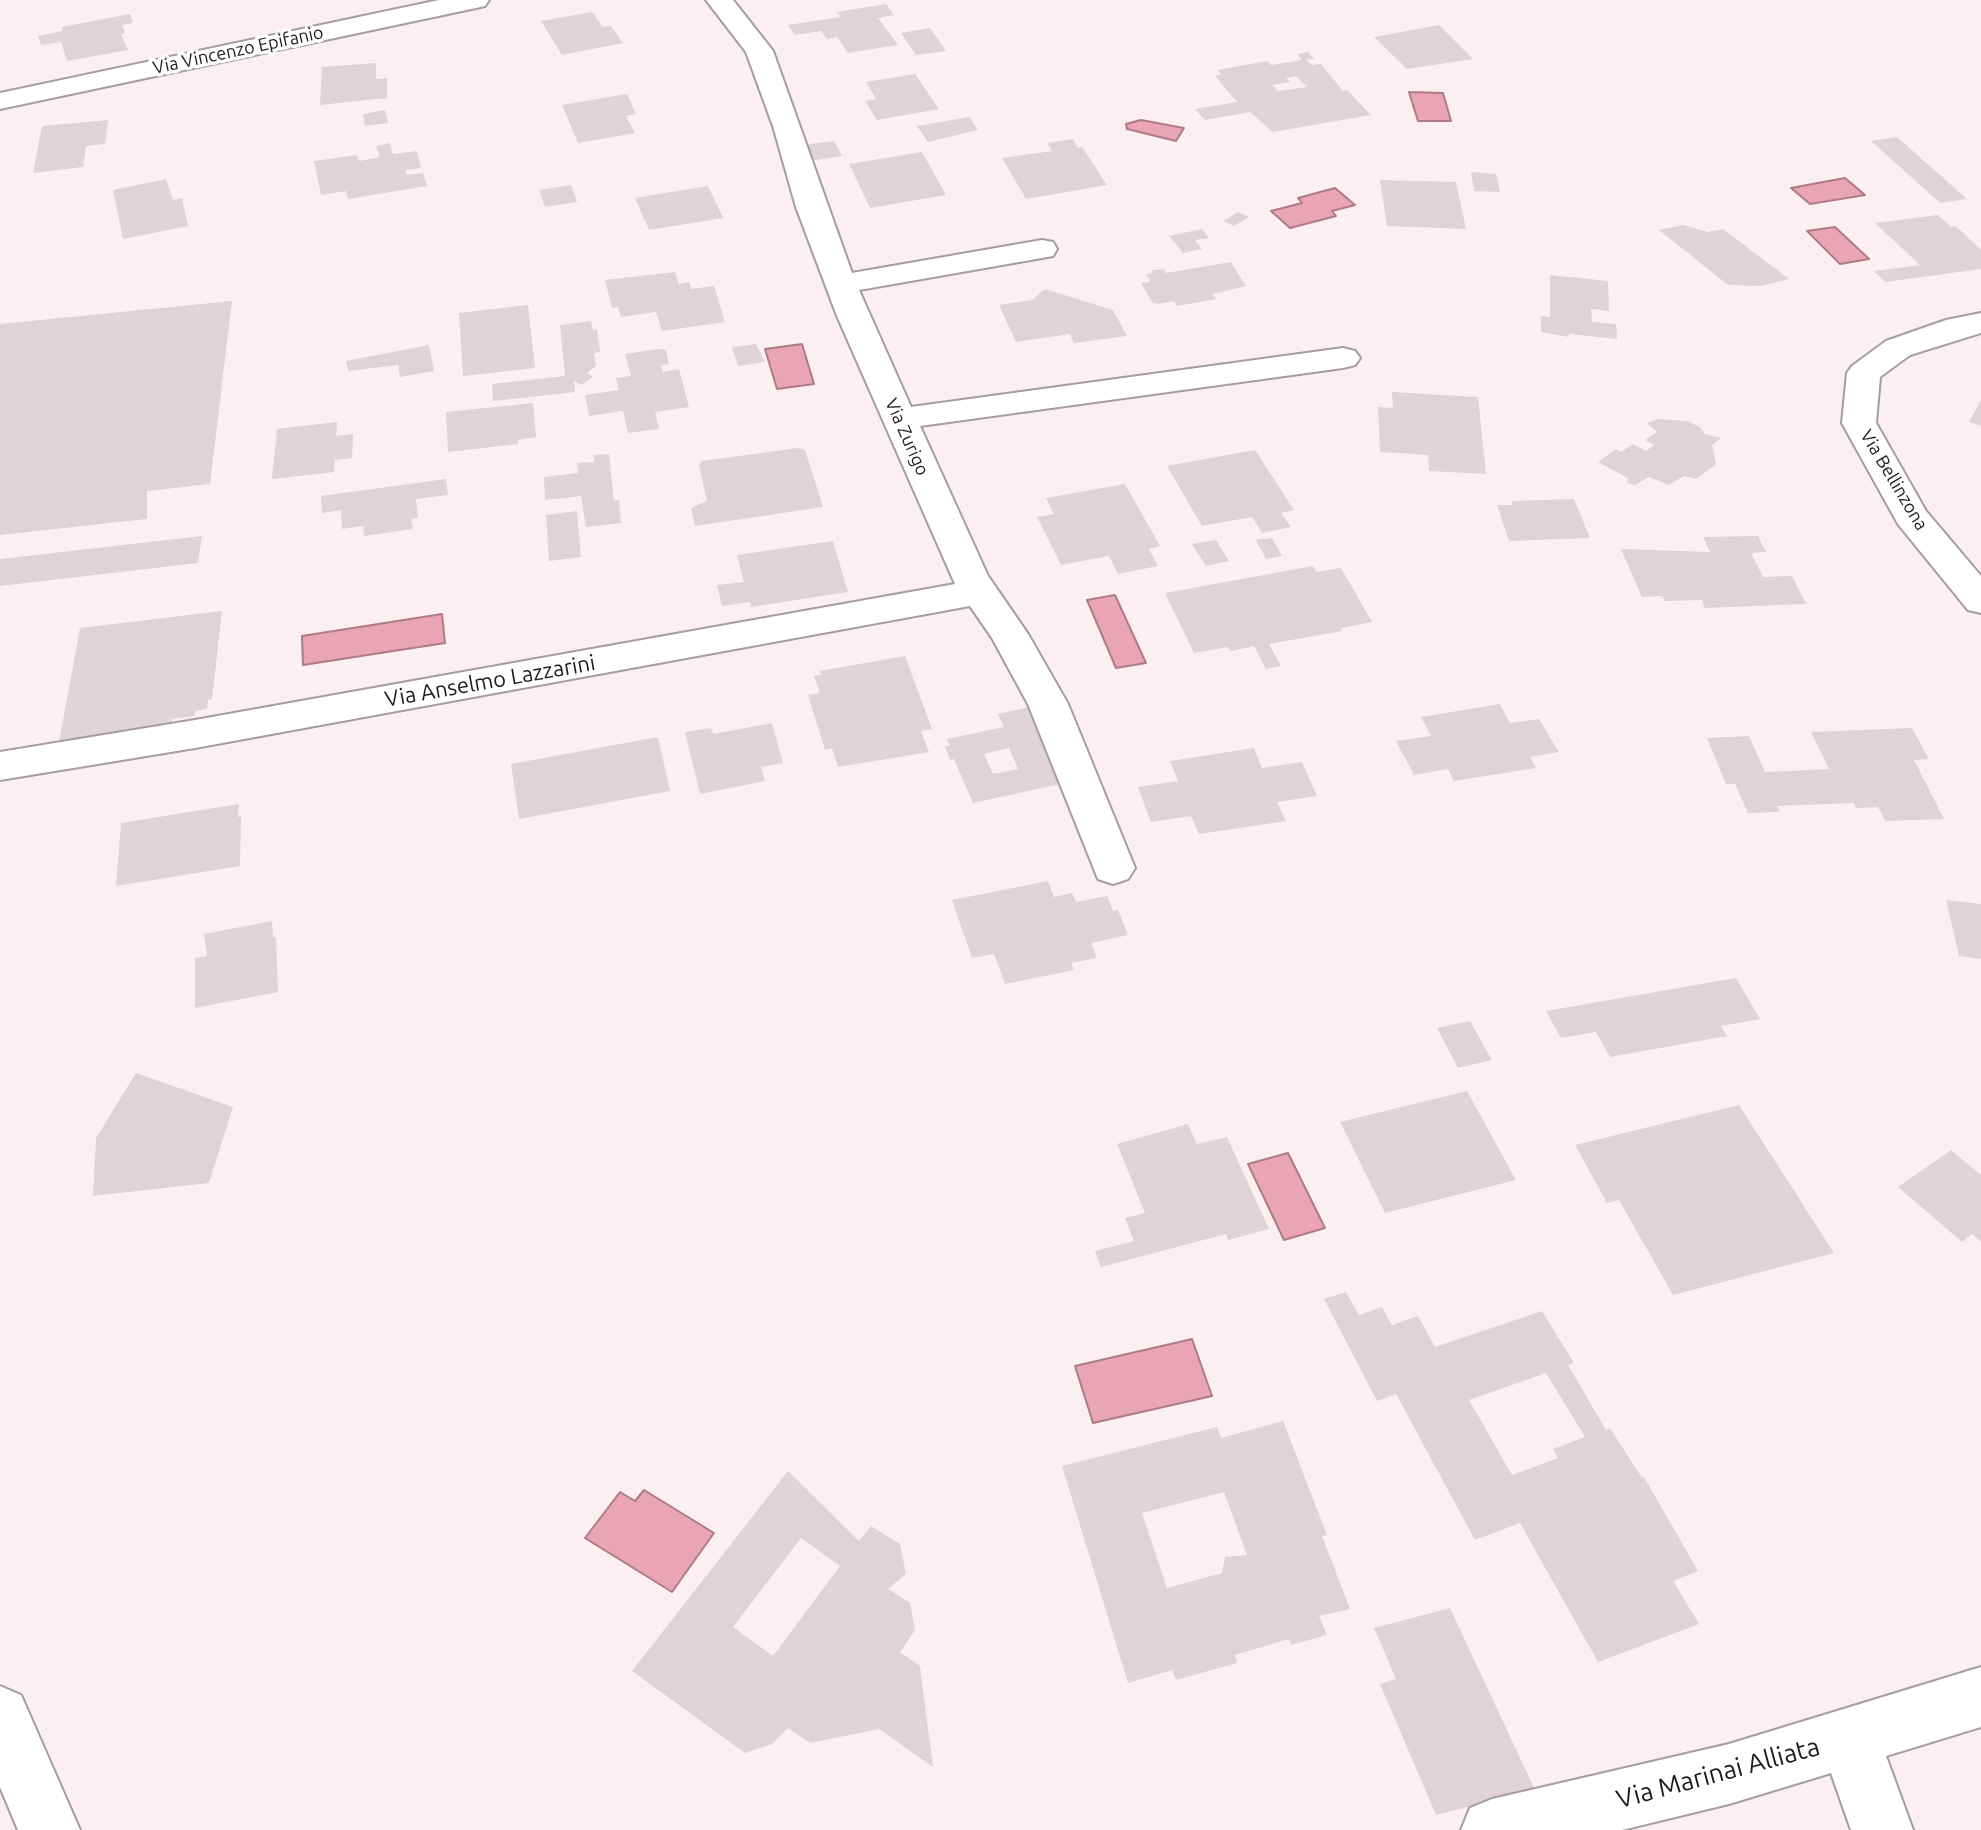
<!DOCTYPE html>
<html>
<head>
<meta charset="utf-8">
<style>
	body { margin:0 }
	canvas { display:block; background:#fceff2 }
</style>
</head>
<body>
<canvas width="1981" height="1830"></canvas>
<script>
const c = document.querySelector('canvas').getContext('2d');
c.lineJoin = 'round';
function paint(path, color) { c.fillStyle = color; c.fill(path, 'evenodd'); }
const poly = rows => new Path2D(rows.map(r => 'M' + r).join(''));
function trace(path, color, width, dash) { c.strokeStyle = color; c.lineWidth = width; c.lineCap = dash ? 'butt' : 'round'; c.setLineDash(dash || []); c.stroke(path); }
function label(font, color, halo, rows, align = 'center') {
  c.font = font + ' Ubuntu,sans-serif'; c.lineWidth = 7; c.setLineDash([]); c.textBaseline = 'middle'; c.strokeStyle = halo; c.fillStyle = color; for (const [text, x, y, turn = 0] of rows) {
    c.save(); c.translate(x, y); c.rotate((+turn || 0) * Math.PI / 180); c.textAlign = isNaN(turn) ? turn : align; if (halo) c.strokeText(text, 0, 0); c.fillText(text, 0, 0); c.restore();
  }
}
const water = poly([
	[1409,92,1443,93,1451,121,1418,121,1409,92],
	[1141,120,1184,128,1176,141,1127,129,1126,124,1141,120],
	[1845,178,1865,195,1810,204,1791,188,1845,178],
	[1335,188,1355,205,1332,211,1336,216,1290,228,1271,211,1302,203,1298,198,1335,188],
	[1835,227,1869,259,1840,264,1807,231,1835,227],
	[802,344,814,384,777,389,765,349,802,344],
	[1115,595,1146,663,1116,668,1087,600,1115,595],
	[442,614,445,643,303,665,302,636,442,614],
	[1288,1153,1325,1228,1284,1240,1248,1164,1288,1153],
	[1192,1339,1212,1396,1093,1423,1075,1366,1192,1339],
	[644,1490,714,1533,672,1592,585,1538,620,1492,635,1501,644,1490]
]);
const building = poly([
	[886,4,894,15,878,18,898,45,848,53,837,37,827,39,821,31,795,35,788,25,841,17,837,12],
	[592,12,603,27,611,26,623,43,562,55,541,21],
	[130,14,133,23,122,25,125,33,121,34,128,50,67,61,61,42,41,45,38,36,63,31,62,27],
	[1439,25,1473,59,1407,69,1374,37],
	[930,28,946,51,916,55,901,33],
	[1308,52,1314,59,1306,60,1312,65,1321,64,1343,91,1347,90,1371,115,1273,132,1250,112,1205,120,1195,109,1237,102,1215,76,1221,74,1217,70,1267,61,1271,65,1302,60,1297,54],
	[1296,76,1307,87,1277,91,1272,85,1291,82,1286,78],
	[376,63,376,79,387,78,387,98,320,105,322,67],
	[915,74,939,109,877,120,865,101,876,99,866,82],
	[627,94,636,114,626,116,635,133,578,143,562,105],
	[385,110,388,123,365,126,363,114],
	[969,117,978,130,928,142,917,126],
	[108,120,105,144,86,146,83,167,33,173,42,126],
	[1897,137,1967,199,1940,203,1871,141],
	[1073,139,1078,148,1082,147,1107,185,1026,199,1002,158,1052,151,1047,143],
	[834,141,842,156,809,161,802,145],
	[390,143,393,154,417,151,421,168,405,170,407,175,423,173,427,186,348,199,346,191,321,195,314,161,357,155,359,161,380,157,376,146],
	[922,152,946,195,870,208,849,164],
	[1471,172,1496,174,1500,192,1474,191],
	[166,179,173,200,182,198,188,226,123,239,113,190],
	[1380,180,1456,182,1466,229,1387,226],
	[571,185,577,202,545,207,539,190],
	[708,186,723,218,649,230,635,198],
	[1238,212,1249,217,1234,226,1223,221],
	[1938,215,1951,227,1956,226,1981,250,1981,269,1885,282,1874,271,1920,265,1875,223],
	[1683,225,1708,232,1723,229,1789,279,1761,286,1728,285,1659,230],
	[1202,229,1209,238,1195,240,1202,249,1183,253,1169,236],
	[1231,262,1246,286,1213,294,1216,299,1177,306,1174,301,1158,304,1152,302,1141,283,1151,282,1146,274,1153,273,1152,270,1164,269,1166,273],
	[675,272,679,284,689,282,691,289,714,286,725,322,662,331,656,312,621,317,618,307,612,308,605,280],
	[1550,275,1608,281,1609,311,1591,309,1592,322,1616,324,1617,339,1569,334,1569,337,1541,332,1541,316,1550,317],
	[1045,289,1113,310,1127,336,1074,343,1070,334,1016,342,999,305,1032,300],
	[232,301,210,484,147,491,147,519,0,535,0,324],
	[528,305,535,368,463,376,459,313],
	[591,321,593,330,597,329,600,352,594,353,596,366,587,373,593,377,582,385,574,381,575,392,493,401,492,384,565,376,560,325],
	[756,344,765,362,738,366,732,347],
	[429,345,434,371,400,377,398,365,348,371,346,361],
	[659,349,666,350,669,364,661,365,663,372,679,369,689,407,655,412,659,429,628,433,623,411,589,416,585,395,619,390,616,378,631,376,625,354],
	[1392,392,1478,397,1486,474,1429,471,1428,455,1380,452,1378,407,1393,408],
	[1981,400,1981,426,1969,422],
	[533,403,536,437,518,440,518,444,448,452,446,412],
	[1658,419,1687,421,1700,427,1705,434,1721,438,1712,445,1716,464,1696,479,1684,476,1669,485,1649,477,1635,485,1627,483,1628,478,1598,462,1616,449,1621,452,1633,444,1646,451,1654,445,1645,440,1657,432,1647,423],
	[337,422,336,436,353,434,352,458,335,460,334,472,272,479,277,429],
	[798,448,805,450,823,507,695,526,691,508,707,501,699,465,702,461],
	[1255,450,1294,510,1281,513,1291,527,1262,533,1252,517,1202,526,1167,466],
	[609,454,614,501,619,500,621,523,586,527,581,496,545,500,544,477,578,473,577,463,594,462,594,455],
	[446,479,448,495,416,499,418,518,411,519,413,529,364,536,363,526,342,529,341,510,322,513,321,496],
	[1125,484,1160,546,1149,549,1158,566,1118,574,1109,556,1061,565,1037,517,1054,514,1046,498],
	[1574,499,1590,538,1509,541,1497,505,1513,505,1511,501],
	[577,511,581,557,549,561,546,515],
	[202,536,198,563,0,586,0,559],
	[1758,536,1766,552,1751,553,1763,577,1792,576,1806,604,1705,608,1702,600,1665,601,1662,596,1642,597,1621,549,1710,552,1703,537],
	[1272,538,1282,556,1266,559,1256,540],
	[1216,540,1229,561,1206,566,1192,544],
	[833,541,848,592,751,607,750,602,722,606,717,585,744,582,737,555],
	[1313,566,1316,572,1341,568,1372,622,1341,628,1342,631,1269,644,1281,666,1266,669,1254,646,1231,651,1228,647,1194,653,1165,593],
	[222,611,212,699,208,700,207,709,195,711,195,716,172,719,171,729,59,742,80,628],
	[905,656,932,729,921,731,929,752,838,767,832,748,825,750,808,695,820,693,814,676,821,675,820,671],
	[1500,704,1510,723,1539,719,1559,752,1530,757,1536,768,1454,781,1448,769,1414,775,1396,741,1431,736,1421,717],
	[1034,706,1070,782,973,803,954,759,950,760,945,746,950,746,947,739,1004,727,998,714],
	[1009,748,1018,769,993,774,984,754],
	[772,723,783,763,761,767,765,781,700,794,685,732,711,728,713,734],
	[1912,728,1929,759,1914,760,1944,819,1885,821,1878,807,1856,808,1854,803,1777,806,1780,812,1748,813,1735,784,1726,784,1707,738,1749,736,1765,772,1829,769,1811,732],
	[658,737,670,791,519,819,511,764],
	[1254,748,1262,768,1302,762,1317,796,1277,802,1286,821,1199,834,1191,816,1151,822,1138,787,1178,781,1170,761],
	[239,804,238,817,241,816,240,866,116,886,121,823],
	[1048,881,1054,897,1072,893,1076,902,1107,896,1113,911,1118,910,1128,935,1091,943,1097,958,1071,963,1074,970,1005,984,994,954,972,958,952,900],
	[1946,900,1981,904,1981,959,1959,956],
	[272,921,273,937,276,937,278,992,195,1008,195,958,207,956,204,934],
	[1736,978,1760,1019,1721,1026,1727,1036,1610,1057,1596,1032,1561,1038,1546,1011],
	[1470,1021,1492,1060,1458,1068,1437,1028],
	[136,1073,233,1107,209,1183,93,1196,96,1138],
	[1467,1091,1516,1180,1385,1213,1340,1122],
	[1739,1105,1834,1253,1673,1295,1619,1200,1607,1203,1575,1145],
	[1188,1124,1197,1144,1227,1137,1269,1229,1228,1240,1226,1234,1101,1267,1095,1251,1134,1241,1125,1218,1145,1213,1117,1144],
	[1951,1150,1981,1175,1981,1242,1972,1234,1962,1242,1898,1187],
	[1346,1292,1359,1315,1382,1307,1392,1325,1418,1316,1435,1347,1542,1311,1574,1363,1568,1365,1606,1430,1610,1428,1642,1478,1644,1477,1698,1571,1673,1581,1699,1624,1598,1662,1520,1523,1475,1540,1396,1394,1377,1401,1324,1299],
	[1546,1373,1585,1437,1553,1449,1558,1458,1512,1475,1469,1400],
	[1283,1421,1327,1535,1322,1536,1350,1609,1319,1616,1327,1635,1291,1645,1289,1639,1235,1655,1237,1663,1176,1680,1172,1670,1128,1683,1062,1466,1217,1427,1221,1438],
	[1224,1492,1247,1555,1225,1557,1222,1573,1167,1588,1142,1513],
	[788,1471,859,1541,871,1526,900,1544,906,1574,888,1589,910,1603,915,1630,900,1652,920,1666,933,1767,879,1729,810,1743,788,1728,772,1744,745,1753,632,1671],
	[801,1538,840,1566,773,1656,733,1627],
	[1450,1608,1535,1790,1436,1815,1380,1684,1396,1679,1374,1628]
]);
const minor = poly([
	[439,0,489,0,485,6,476,8,0,109,0,93,439,0],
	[706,0,733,0,773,51,852,273,1042,240,1053,242,1057,249,1053,256,1042,258,859,290,911,407,1343,348,1355,351,1360,358,1355,365,1343,368,920,426,988,576,1028,634,1068,704,1135,868,1128,879,1113,884,1098,879,1028,704,992,638,970,606,195,748,0,780,0,752,195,720,955,584,837,316,796,207,773,126,746,52,706,0],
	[1981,313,1981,333,1910,355,1880,377,1876,423,1926,511,1981,576,1981,613,1968,610,1898,524,1842,423,1847,373,1852,366,1886,341,1946,320,1981,313],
	[1981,1667,1981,1727,1886,1756,1913,1830,1851,1830,1831,1773,1729,1804,1622,1830,1461,1830,1470,1808,1492,1799,1729,1744,1981,1667],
	[0,1686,21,1695,80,1830,18,1830,0,1787,0,1686]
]);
const farStreetnames = [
	["Via Vincenzo Epifanio",238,50,-12],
	["Via Zurigo",907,437,66],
	["Via Bellinzona",1894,480,59]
];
const streetNames = [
	["Via Anselmo Lazzarini",490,681,-10]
];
const nearStreetnames = [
	["Via Marinai Alliata",1718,1773,-15]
];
paint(water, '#eaa4b7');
trace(water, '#ad7b88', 2);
paint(building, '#dfd3d6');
trace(minor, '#a89c9f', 4);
paint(minor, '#fff');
label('18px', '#1f1b1c', '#fff', farStreetnames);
label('22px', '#1f1b1c', '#fff', streetNames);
label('26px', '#1f1b1c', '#fff', nearStreetnames);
</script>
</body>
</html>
